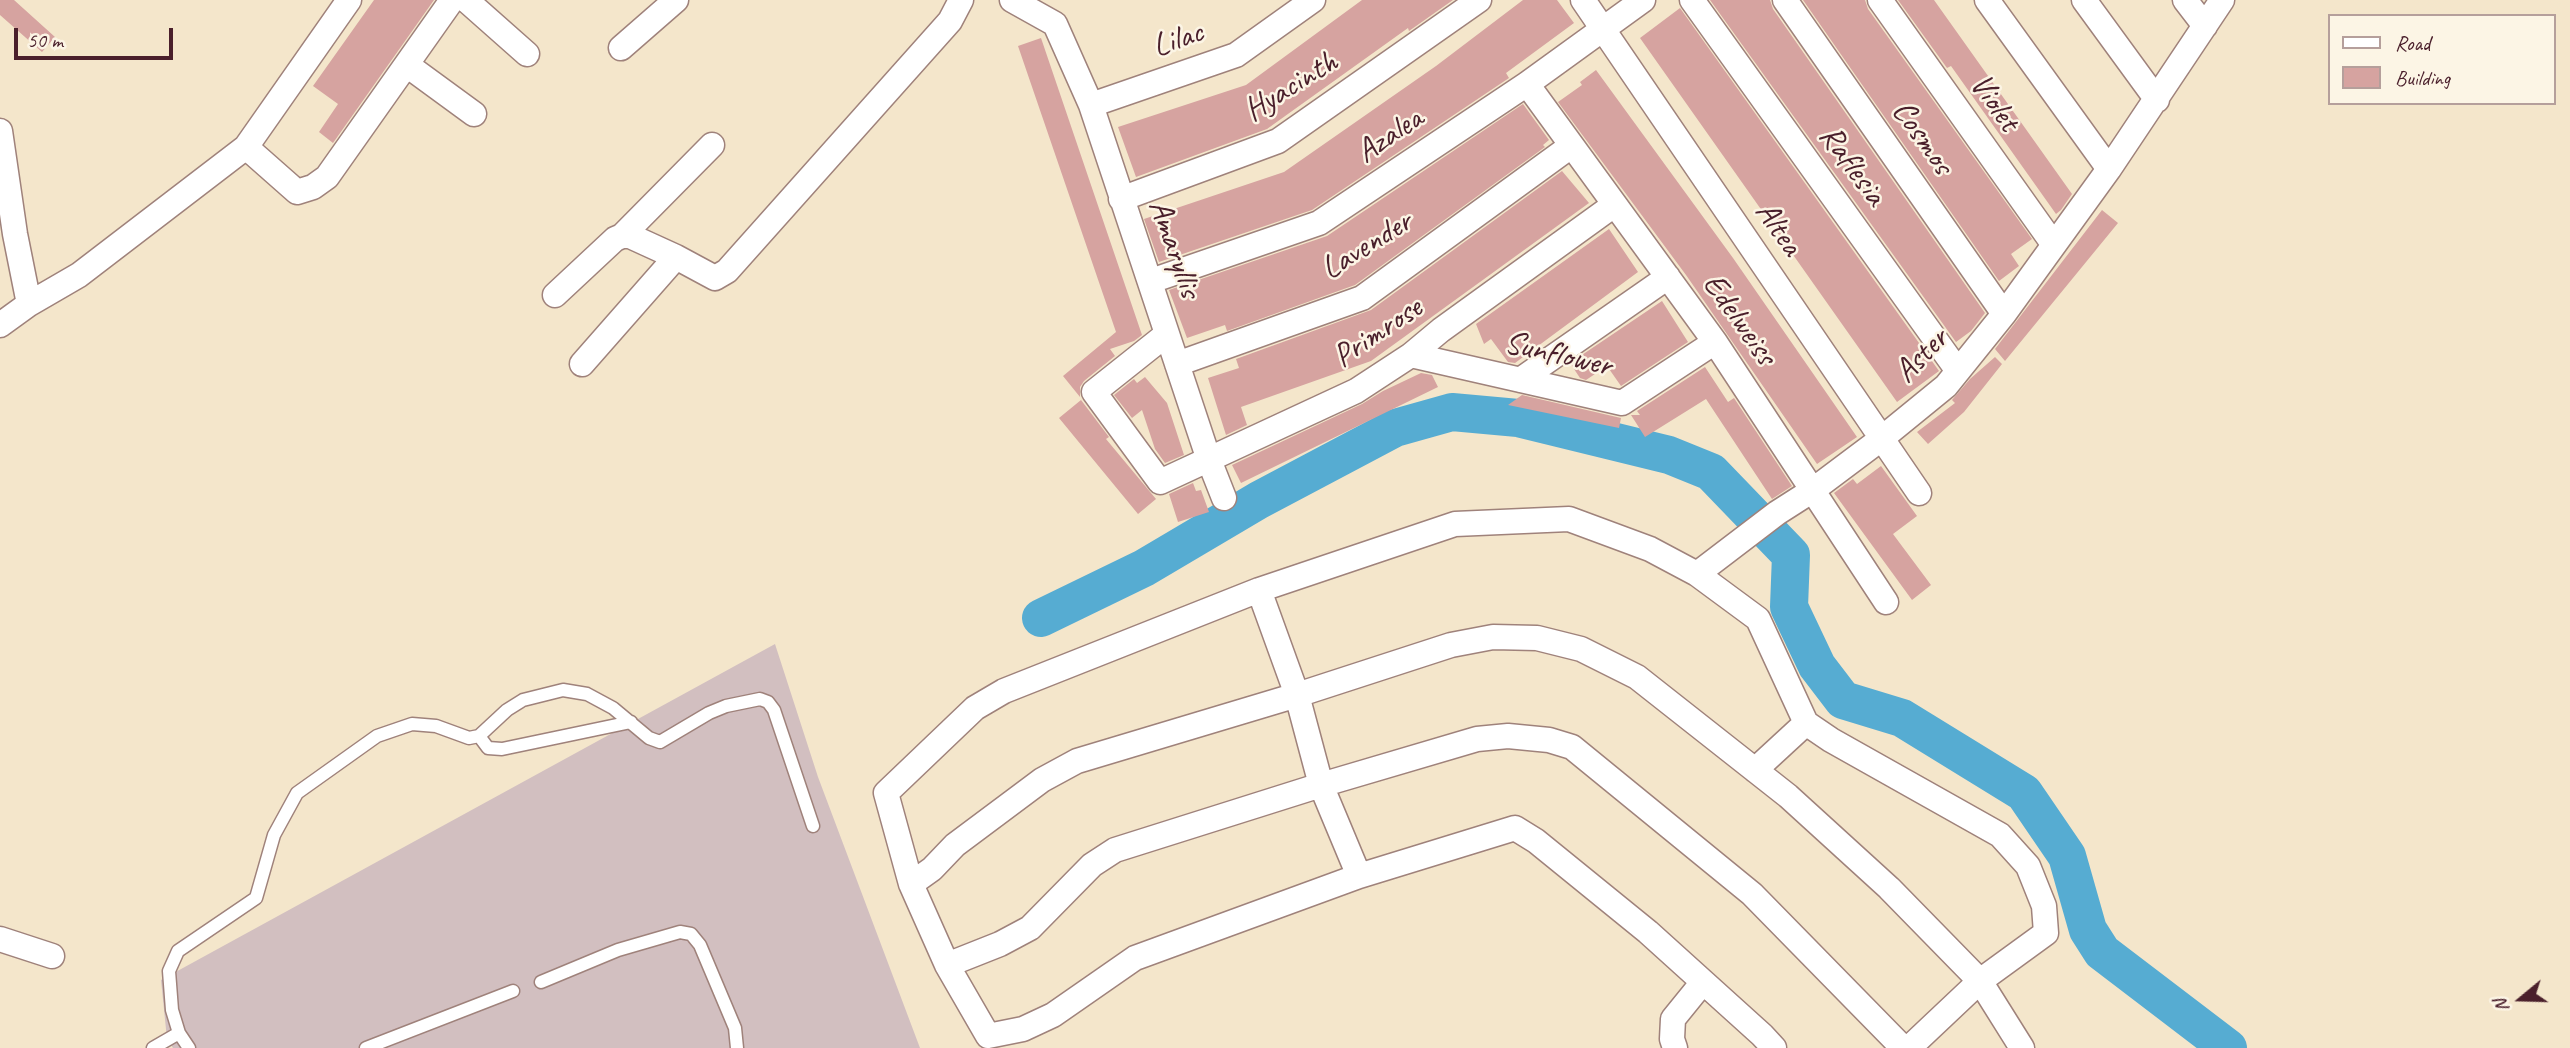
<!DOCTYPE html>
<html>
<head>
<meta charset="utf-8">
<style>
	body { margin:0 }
	#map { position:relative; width:2570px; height:1048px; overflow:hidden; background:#f4e6cb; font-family:Caveat,sans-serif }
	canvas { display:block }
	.legend { position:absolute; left:2328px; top:14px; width:228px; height:91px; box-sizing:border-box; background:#fcf5e5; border:2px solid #b59f9b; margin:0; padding:9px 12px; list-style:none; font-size:21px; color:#4a1f2b }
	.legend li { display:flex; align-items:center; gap:14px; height:35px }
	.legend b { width:35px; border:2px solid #b59f9b }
	.north { position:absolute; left:2486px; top:964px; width:70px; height:70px; -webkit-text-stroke:5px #fcf5e5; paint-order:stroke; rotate:251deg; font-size:19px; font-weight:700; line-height:28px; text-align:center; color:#4a1f2b }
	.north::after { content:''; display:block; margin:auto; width:24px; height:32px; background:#4a1f2b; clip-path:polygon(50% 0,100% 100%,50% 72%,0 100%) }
	.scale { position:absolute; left:14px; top:28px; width:159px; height:32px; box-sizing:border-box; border:4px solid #4a1f2b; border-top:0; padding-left:9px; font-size:21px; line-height:24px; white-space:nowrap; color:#4a1f2b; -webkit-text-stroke:5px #fcf5e5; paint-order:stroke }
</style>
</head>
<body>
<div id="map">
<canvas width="2570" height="1048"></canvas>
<ul class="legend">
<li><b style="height:9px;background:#fff"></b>Road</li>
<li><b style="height:19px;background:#d6a3a0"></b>Building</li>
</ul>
<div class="north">N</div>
<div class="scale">50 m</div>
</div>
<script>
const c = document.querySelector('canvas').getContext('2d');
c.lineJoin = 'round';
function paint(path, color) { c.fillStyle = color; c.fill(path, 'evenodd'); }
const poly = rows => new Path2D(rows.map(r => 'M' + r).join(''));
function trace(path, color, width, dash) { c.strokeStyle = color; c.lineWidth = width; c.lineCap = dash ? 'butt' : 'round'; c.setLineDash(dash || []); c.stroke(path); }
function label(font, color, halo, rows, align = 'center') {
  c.font = font + ' Caveat,sans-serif'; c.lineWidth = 5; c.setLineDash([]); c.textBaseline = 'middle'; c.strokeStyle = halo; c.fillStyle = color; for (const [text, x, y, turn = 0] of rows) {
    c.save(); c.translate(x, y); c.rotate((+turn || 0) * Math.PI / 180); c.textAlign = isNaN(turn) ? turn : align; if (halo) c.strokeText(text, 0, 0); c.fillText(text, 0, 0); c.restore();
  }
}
const industrial = poly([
	[775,644,818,777,920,1048,173,1048,167,1039,161,980]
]);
const river = poly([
	[1041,618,1144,568,1259,500,1395,428,1452,412,1518,418,1669,455,1711,472,1791,555,1789,607,1817,666,1843,700,1902,718,2024,793,2067,856,2088,930,2102,952,2228,1048]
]);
const building = poly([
	[0,0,14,0,55,37,42,52,0,15],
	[374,0,434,0,333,143,319,132,338,104,313,86],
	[1362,0,1453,0,1409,31,1408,28,1267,129,1136,177,1118,127,1246,85],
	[1523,0,1557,0,1574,23,1506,73,1509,78,1312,210,1159,262,1144,219,1284,172,1436,66],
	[1710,0,1770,0,1773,9,1985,313,1971,331,1956,342],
	[1803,0,1865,0,1868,9,2032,239,2011,254,2019,266,1999,281],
	[1898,0,1934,0,2072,194,2061,210,2056,214,1951,66,1947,68],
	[1680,8,1939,371,1897,402,1640,38],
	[1041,38,1142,335,1134,341,1110,349,1115,356,1084,381,1080,387,1080,397,1063,376,1116,332,1018,46],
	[1596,70,1733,258,1857,437,1817,464,1686,275,1558,102,1582,85,1580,82],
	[1523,104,1549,140,1543,145,1545,147,1355,285,1227,331,1225,325,1187,338,1169,290,1327,236],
	[1562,171,1589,203,1371,361,1241,407,1247,425,1226,435,1208,378,1239,368,1236,359,1371,310],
	[2102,210,2118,223,2005,361,1995,349],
	[1609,229,1638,272,1515,363,1508,362,1491,339,1484,344,1476,324],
	[1662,301,1688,342,1621,386,1607,366,1586,380,1580,378,1570,363],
	[1995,357,2002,364,1964,412,1928,444,1917,432,1955,403,1952,400,1970,379],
	[1705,367,1728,402,1734,398,1792,486,1772,499,1706,399,1645,437,1631,415,1640,415,1637,411],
	[1421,373,1432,375,1438,387,1241,483,1232,465,1362,404,1383,391],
	[1145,377,1167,403,1184,455,1165,463,1155,449,1142,410,1132,418,1114,395,1134,379,1137,383],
	[1522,395,1621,418,1619,428,1508,405],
	[1081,400,1109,437,1106,439,1156,499,1138,514,1059,418],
	[1881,466,1917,516,1893,534,1931,585,1912,600,1834,493,1853,479,1857,484],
	[1193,483,1196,491,1201,490,1209,512,1178,522,1169,494]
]);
const service = poly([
	[479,736,488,748,502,749,631,722],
	[541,982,618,950,680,932,691,934,700,945,735,1028,737,1048],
	[153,1048,179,1033],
	[189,1048,179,1033,172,1010,169,971,178,951,256,898,274,835,297,793,377,736,412,724,436,726,469,738,479,736,507,710,523,700,563,690,587,694,613,708,649,738,660,742,709,713,726,706,760,699,768,702,774,710,813,826],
	[366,1048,513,991]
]);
const minor = poly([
	[466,0,527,54],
	[1012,0,1055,24,1091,105,1209,460,1224,498],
	[1583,0,1919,493],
	[1692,0,1958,371],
	[1785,0,2004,314],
	[1880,0,2054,245],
	[1987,0,2109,169],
	[2084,0,2157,100],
	[2185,0,2205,26],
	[621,48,676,0],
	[407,65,474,114],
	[1527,84,1715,342,1886,602],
	[1091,105,1236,55,1313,0],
	[0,131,15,234,29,304],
	[246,147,297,192,313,187,327,177,452,0],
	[1121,199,1278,141,1479,0],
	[622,236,712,145],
	[1151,281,1319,223,1527,84,1643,0],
	[555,295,615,239,622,236,630,236,676,257,715,278,727,271,950,21,961,0],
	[0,325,29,304,79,275,246,147,349,0],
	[1167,334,1094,392,1160,482,1356,391,1411,355,1441,330,1614,205],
	[1411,355,1622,403,1715,342],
	[582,364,676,257],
	[1177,364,1362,298,1571,146],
	[1520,380,1668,277],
	[1697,574,1777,513,1813,490,1881,439,1946,386,2004,314,2109,169,2222,0],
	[1259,590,1297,695,1321,785,1359,876],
	[1755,770,1806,723],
	[911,884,932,869,955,845,1042,780,1077,761,1297,695,1451,645,1493,637,1537,638,1581,649,1637,677,1788,796,1889,888,1980,981,2022,1048],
	[0,939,52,956],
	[947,965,1000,944,1030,928,1092,865,1115,850,1321,785,1477,739,1508,736,1549,740,1572,747,1752,894,1903,1048],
	[1675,1048,1672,1039,1673,1019,1703,982],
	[1774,1048,1762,1035,1648,932,1536,841,1515,828,1359,876,1135,958,1053,1015,1023,1029,988,1036,947,965,911,884,886,793,975,708,1004,691,1259,590,1455,524,1569,519,1650,549,1697,574,1758,619,1806,723,1831,740,2000,835,2028,866,2044,906,2046,933,1980,981,1909,1048]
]);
const streetNames = [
	["Lilac",1178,40,-19],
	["Hyacinth",1291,87,-32],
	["Violet",1994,103,55],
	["Azalea",1390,136,-34],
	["Cosmos",1922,138,55],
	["Raflesia",1852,166,54],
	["Altea",1778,229,56],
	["Lavender",1367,246,-32],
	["Amaryllis",1174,249,71],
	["Edelweiss",1739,320,55],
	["Primrose",1378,333,-34],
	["Sunflower",1558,355,13],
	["Aster",1922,356,-46]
];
paint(industrial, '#d2bfc0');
trace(river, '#56acd2', 38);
paint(building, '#d6a3a0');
trace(service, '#9f827b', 15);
trace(minor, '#9f827b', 27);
trace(service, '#fff', 12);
trace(minor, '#fff', 24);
label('33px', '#4a1f2b', '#fcf5e5', streetNames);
</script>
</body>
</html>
